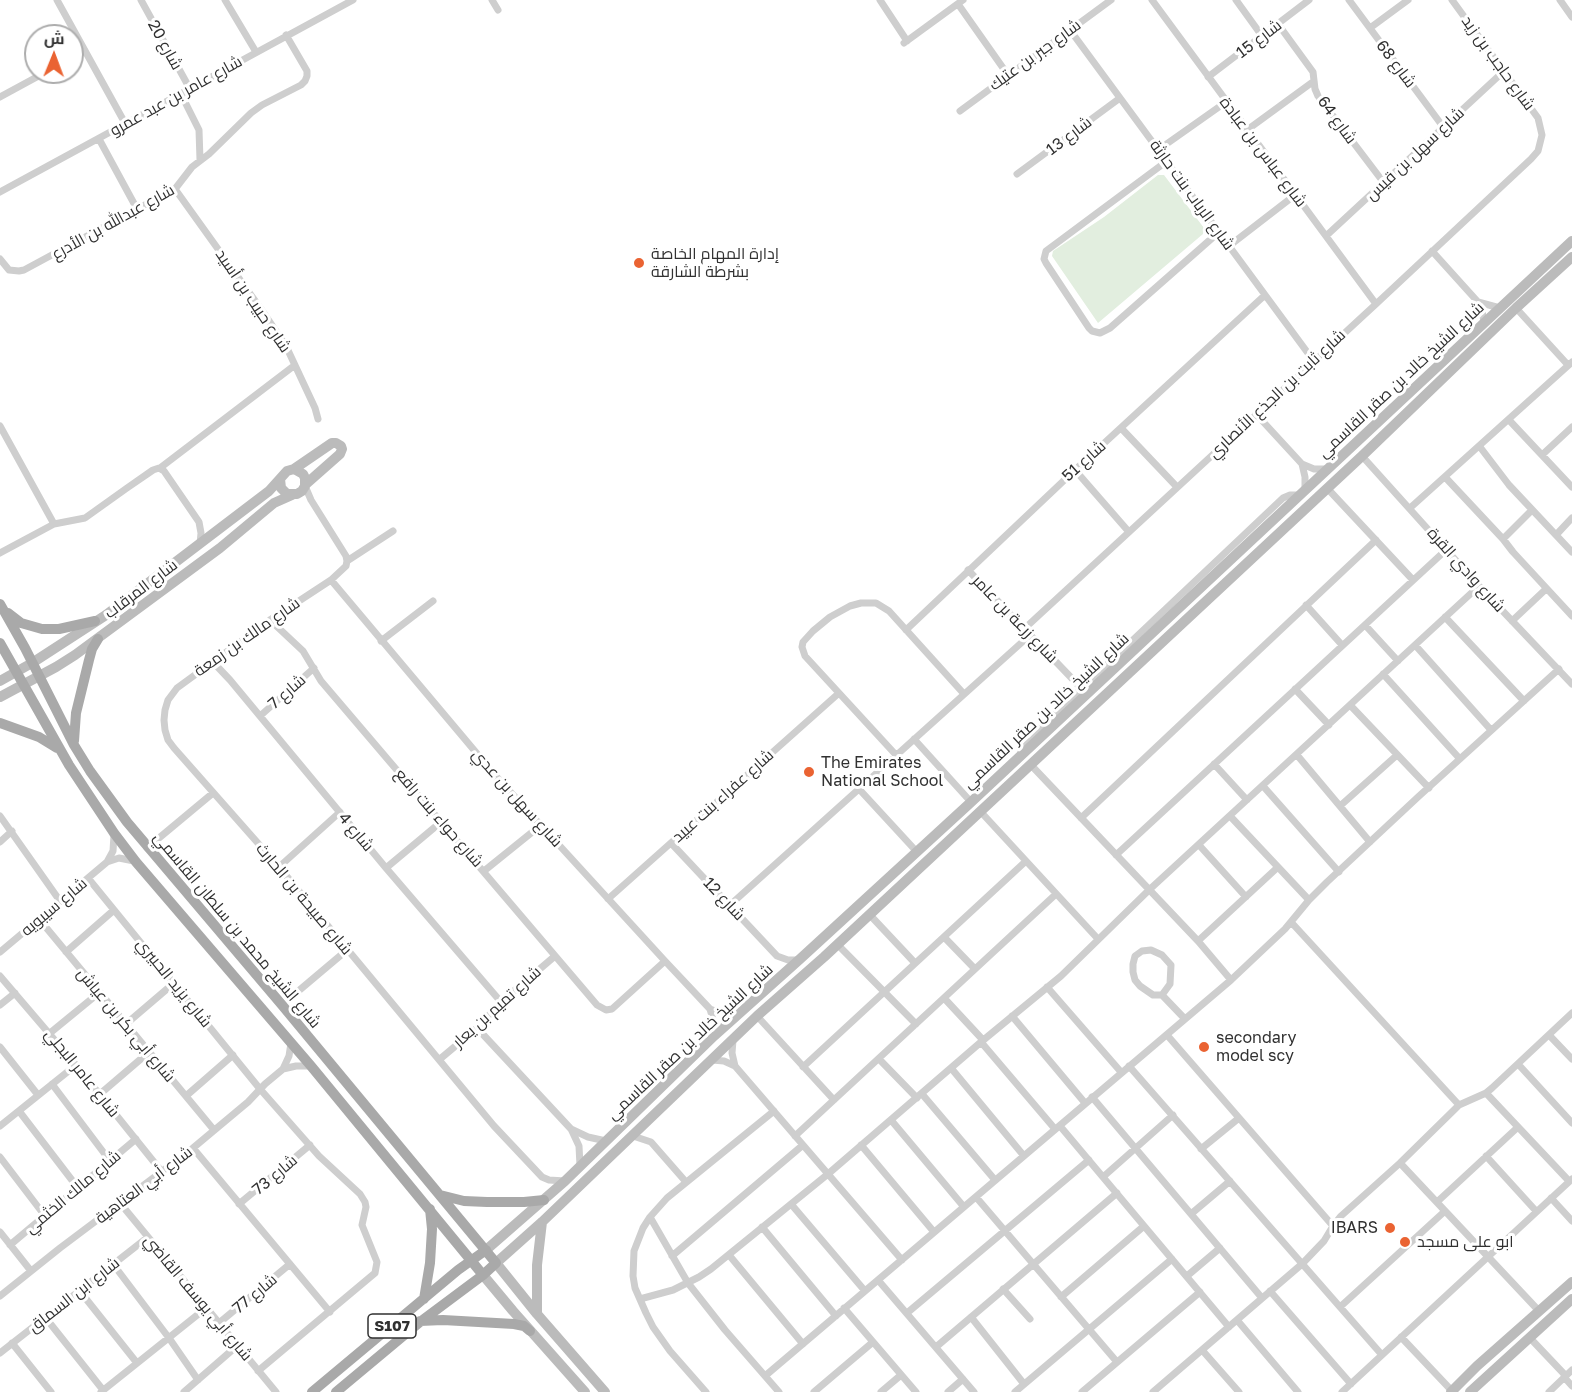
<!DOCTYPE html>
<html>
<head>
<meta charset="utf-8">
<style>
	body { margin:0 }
	#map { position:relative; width:1572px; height:1392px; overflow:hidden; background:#fff; font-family:"Golos Text",Cairo,sans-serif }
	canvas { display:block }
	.north { position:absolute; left:24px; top:24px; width:60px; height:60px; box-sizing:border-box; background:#fff; border:2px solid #adadad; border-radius:50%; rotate:1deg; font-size:16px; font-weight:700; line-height:24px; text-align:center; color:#313131 }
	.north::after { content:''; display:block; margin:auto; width:21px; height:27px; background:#ea6332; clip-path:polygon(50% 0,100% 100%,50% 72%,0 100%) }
</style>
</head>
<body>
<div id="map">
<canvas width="1572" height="1392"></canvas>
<div class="north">ش</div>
</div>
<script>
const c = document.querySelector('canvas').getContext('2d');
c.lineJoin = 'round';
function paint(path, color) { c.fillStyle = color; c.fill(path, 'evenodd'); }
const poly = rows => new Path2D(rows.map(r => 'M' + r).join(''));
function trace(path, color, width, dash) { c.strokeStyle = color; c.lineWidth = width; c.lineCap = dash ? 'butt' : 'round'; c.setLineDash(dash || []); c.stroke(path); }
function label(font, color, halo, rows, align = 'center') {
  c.font = font + ' "Golos Text",Cairo,sans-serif'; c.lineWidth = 6; c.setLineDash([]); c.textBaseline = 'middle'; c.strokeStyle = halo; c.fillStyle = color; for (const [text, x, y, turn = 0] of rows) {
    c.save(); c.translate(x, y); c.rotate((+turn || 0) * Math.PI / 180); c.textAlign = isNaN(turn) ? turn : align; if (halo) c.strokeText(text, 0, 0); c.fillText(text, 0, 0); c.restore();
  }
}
const green = poly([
	[1158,175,1164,175,1204,228,1203,234,1098,323,1052,256,1053,251,1104,217]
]);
const street = poly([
	[57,0,126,125],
	[141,0,190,89],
	[225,0,256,52],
	[492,0,498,10],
	[880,0,907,41],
	[1152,0,1376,304],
	[1236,0,1262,36],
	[1349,0,1444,128],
	[1560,0,1572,17],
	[958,4,1008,75],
	[1278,24,1313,72,1315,89,1318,96,1384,183],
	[1370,28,1408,0],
	[1070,30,1313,360],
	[904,43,963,0],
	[72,58,85,51],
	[1208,77,1309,0],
	[181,94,199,130,200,160],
	[0,97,46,72],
	[960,111,1111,0],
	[1247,130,1314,81],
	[99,139,137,209],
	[1158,150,1226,102],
	[1167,161,1046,251,1044,259,1046,263,1089,328,1092,331,1100,333,1110,328,1219,232],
	[1017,174,1120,98],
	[175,189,261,309,286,346,315,408,318,419],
	[0,192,353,0],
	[1326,236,1504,71],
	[1229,246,1295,195],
	[1432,251,1478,302,1482,310,1484,323],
	[0,259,9,270,19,271,24,270,137,209,175,189,192,167,209,154,251,113,262,105,301,85,305,81,307,76,307,71,286,35],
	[1478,302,1500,308],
	[1516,308,1568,365],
	[1256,414,1302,464,1314,469,1328,469],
	[1509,420,1572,487],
	[0,426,54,524],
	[1121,428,1177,487],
	[1480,447,1509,485,1572,552],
	[1542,455,1572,427],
	[1362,456,1479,586,1572,684],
	[1302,464,1305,477,1305,490],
	[160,468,295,365],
	[1075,470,1129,532],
	[1445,477,1503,539,1513,552,1572,616],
	[305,486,311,500,346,556,347,561,346,566,331,580,270,620,177,688,168,700,165,710,164,720,165,730,168,740,174,748,279,867,494,1126,542,1177,549,1180,565,1181],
	[1327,488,1413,580],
	[1410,508,1572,362],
	[1556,535,1572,518],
	[1503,539,1532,510],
	[0,553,54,524,85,518,127,488,153,470,159,468,164,471,199,522,201,533,200,544],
	[347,561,393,531],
	[968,570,1083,690],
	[331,580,495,775,665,961,710,1009,723,1014,736,1015],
	[1306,605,1342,645],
	[1445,617,1524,701],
	[270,620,303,651,321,681,597,1005,606,1010,612,1009,665,961],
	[1512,621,1546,589],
	[1365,625,1398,661],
	[1024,629,1376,304,1531,159,1538,151,1542,135,1538,118,1452,0],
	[906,630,1075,470,1265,295],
	[381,641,433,601],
	[1415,645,1491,730],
	[212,661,230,680,386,868,501,1002],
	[1383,674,1460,759],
	[1295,689,1329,725],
	[1350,705,1429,788],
	[260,716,314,668],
	[914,739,971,802],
	[896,755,805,656,802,647,803,642,813,631,830,617,850,606,861,603,876,603,889,611,964,694],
	[1021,755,1021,748,1024,743,1283,498,1290,495,1300,495],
	[1297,755,1370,842],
	[1030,764,1198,941,1231,980],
	[1214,764,1247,800],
	[1263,786,1339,872],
	[859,789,917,852],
	[1340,806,1397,755],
	[980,811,1098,939],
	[0,816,60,901],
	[1230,816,1309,900],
	[1081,818,1376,540],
	[0,842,12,831],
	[671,843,777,956,788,960,799,960],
	[1199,845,1246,897],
	[147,848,213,793],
	[1116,855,1447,549],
	[107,862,119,858,134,861],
	[279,867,340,812],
	[386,868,441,822],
	[484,871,541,825],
	[88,878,260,1089,319,1156,360,1194,365,1202,366,1207,362,1225,377,1262,375,1273,258,1371],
	[608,899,839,693],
	[730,905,1030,635],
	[869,914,915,963],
	[39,919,214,1130],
	[1291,922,1459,1105],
	[944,937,975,969],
	[1198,941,1278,867],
	[837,944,916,1024],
	[0,952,107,862,113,851,114,835],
	[66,952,114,910],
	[0,976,76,1065,162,1172],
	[1047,987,1121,1072],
	[296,993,347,950],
	[1162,995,1170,984,1171,965,1162,955,1151,950,1142,951,1135,956,1133,964,1133,972,1135,980,1140,986,1153,995,1162,995,1185,1019],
	[944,998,983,1040],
	[0,1005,15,993],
	[710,1009,714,1023,714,1036],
	[757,1016,834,1100],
	[1012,1016,1085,1103],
	[126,1024,174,983],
	[477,1028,571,1129,588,1137,606,1141],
	[50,1033,100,992],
	[1167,1035,1333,1226],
	[1549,1035,1572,1059],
	[733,1040,732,1053,735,1066,902,1260],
	[981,1042,1055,1129],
	[0,1047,38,1095],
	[440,1059,477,1028,501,1002,555,956],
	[879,1059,917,1098],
	[712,1060,724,1061,735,1066],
	[1518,1064,1572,1123],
	[1129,1066,1382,1355],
	[803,1067,1026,861],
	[951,1068,1024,1156],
	[283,1069,296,1066,311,1066],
	[52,1084,110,1161],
	[1486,1093,1569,1181],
	[100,1094,149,1052],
	[922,1094,995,1180],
	[186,1096,233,1055],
	[1092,1097,1262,1298],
	[19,1111,78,1188],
	[891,1120,964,1207],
	[0,1126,76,1065],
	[1060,1126,1229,1327],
	[572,1131,579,1146,580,1166],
	[633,1136,651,1142,686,1182],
	[795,1136,1056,894],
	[861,1145,934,1232],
	[193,1148,330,1312],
	[1201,1149,1239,1118],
	[1486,1156,1536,1211],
	[0,1157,45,1216],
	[1400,1163,1539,1311],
	[1103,1177,1173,1115],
	[976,1197,1117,1362],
	[1551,1198,1572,1221],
	[1437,1202,1518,1127],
	[120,1203,276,1392],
	[239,1204,310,1145],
	[791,1204,865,1291],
	[1191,1214,1230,1181],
	[650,1217,688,1283,725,1330,779,1392],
	[762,1227,836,1316],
	[0,1232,31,1271],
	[10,1245,136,1139],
	[729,1255,803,1344],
	[672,1256,803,1145],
	[113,1264,169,1338,198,1380],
	[1187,1276,1220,1248],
	[878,1280,974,1392],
	[1003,1289,1030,1319],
	[79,1290,137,1363],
	[1270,1291,1351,1384],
	[0,1296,60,1248,193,1148,248,1102,265,1084,283,1069,289,1056,291,1043],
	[1061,1297,1144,1226],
	[640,1299,673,1290,699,1277,711,1269,828,1174,981,1042,1061,976,1149,890,1479,586],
	[1340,1307,1445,1211],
	[844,1308,916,1392],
	[907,1313,1089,1160],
	[45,1317,103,1390],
	[971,1317,1024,1384],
	[1237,1320,1298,1392],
	[219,1323,290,1264],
	[1401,1337,1452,1391],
	[1530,1338,1566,1376],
	[12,1343,51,1392],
	[936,1347,1117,1193],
	[1202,1350,1239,1392],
	[0,1353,148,1237],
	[765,1376,1231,980,1285,929,1309,900,1327,882,1418,797,1559,669],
	[1564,1377,1572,1386],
	[101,1392,206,1308],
	[184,1392,238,1345],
	[706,1392,670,1351,653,1327,646,1313,635,1288,633,1276,634,1251,643,1228,650,1217,667,1198,774,1111],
	[814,1392,873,1342],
	[881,1392,901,1375],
	[948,1392,963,1379],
	[1015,1392,1172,1259],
	[1082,1392,1200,1292],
	[1153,1392,1302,1264,1324,1241,1333,1226,1341,1216,1400,1163,1455,1109,1459,1105,1486,1093,1492,1088,1572,1013],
	[1342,1392,1572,1179],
	[1549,1392,1572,1370]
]);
const secondary = poly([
	[294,469,332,443,336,443,341,446,342,449,340,454,306,484],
	[0,681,32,663,106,615,269,491,287,471,294,469,303,474,305,478,305,486,302,491,297,494,287,494,281,488,280,479],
	[0,697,56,667,75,655,220,548,274,503,292,495],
	[486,1250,565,1181,714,1036,800,959,969,804,1572,241],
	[483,1275,513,1311,585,1392],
	[537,1314,537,1265,542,1222],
	[605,1392,537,1314,496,1263,542,1222,757,1016,824,957,1362,456,1516,308,1572,257],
	[1451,1392,1477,1366,1572,1282],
	[1470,1392,1572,1299]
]);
const primary = poly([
	[0,604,25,648,74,745,90,771,127,822,282,1005,496,1263,483,1275,420,1322,336,1392],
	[8,613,21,623,42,629,59,629,95,621],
	[0,643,69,765,114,833,136,862,311,1066,483,1275],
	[0,723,39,737,57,748],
	[74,741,76,713,89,660,92,649,98,639],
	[440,1195,464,1201,487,1202,524,1202,544,1200],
	[424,1299,430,1263,432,1229,430,1209],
	[420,1321,443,1320,514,1324,524,1326,530,1331],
	[312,1392,458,1270,486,1250]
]);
const markers = [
	[639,263,6,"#ea6332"],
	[809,772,6,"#ea6332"],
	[1204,1047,6,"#ea6332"],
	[1390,1228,6,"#ea6332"],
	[1405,1242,6,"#ea6332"]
];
const shields = [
	[392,1326,48]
];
const shieldNames = [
	["S107",392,1326]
];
const streetNames = [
	["شارع 15",1259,39,-37],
	["شارع 20",165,45,61],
	["شارع جبر بن عتيك",1035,55,-36],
	["شارع حاجب بن زيد",1498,63,54],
	["شارع 68",1396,64,53],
	["شارع عامر بن عبد عمرو",176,96,-29],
	["شارع 64",1337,120,54],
	["شارع 13",1069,136,-37],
	["شارع عباس بن عبادة",1263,152,53],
	["شارع سهل بن قيس",1415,154,-43],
	["شارع الرباب بنت حارثة",1192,195,54],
	["شارع عبدالله بن الأدرع",113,222,-29],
	["شارع حبيب بن أسيد",253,301,56],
	["شارع الشيخ خالد بن صقر القاسمي",1401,380,-43],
	["شارع ثابت بن الجذع الأنصاري",1277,394,-43],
	["شارع 51",1084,461,-42],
	["شارع وادي القرة",1466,570,48],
	["شارع المرقاب",141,589,-37],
	["شارع زرعة بن عامر",1015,619,46],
	["شارع مالك بن زمعة",247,637,-35],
	["شارع 7",287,692,-41],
	["شارع الشيخ خالد بن صقر القاسمي",1046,711,-43],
	["شارع عفراء بنت عبيد",723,796,-42],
	["شارع سهل بن عدي",517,798,48],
	["شارع حواء بنت رافع",439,818,49],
	["شارع 4",356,832,50],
	["شارع صبيحة بن الحارث",304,899,50],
	["شارع 12",724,899,47],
	["شارع سيبويه",54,907,-40],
	["شارع الشيخ محمد بن سلطان القاسمي",237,930,50],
	["شارع يزيد الحبيري",174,983,51],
	["شارع تميم بن يعار",497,1007,-42],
	["شارع أبي بكر بن عياش",126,1025,50],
	["شارع الشيخ خالد بن صقر القاسمي",690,1042,-43],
	["شارع عامر البجلي",82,1073,51],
	["شارع 73",275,1175,-40],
	["شارع أبي العتاهية",144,1185,-37],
	["شارع مالك الخثمي",73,1192,-40],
	["شارع 77",255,1294,-40],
	["شارع ابن السماق",74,1295,-38],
	["شارع أبي يوسف القاضي",198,1298,50]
];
const poiNames = [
	["إدارة المهام الخاصة",651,254],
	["بشرطة الشارقة",651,272],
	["The Emirates",821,763],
	["National School",821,781],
	["secondary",1216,1038],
	["model scy",1216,1056],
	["IBARS",1378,1228,"right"],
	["ابو علی مسجد",1417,1242]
];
paint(green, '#e2eedf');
trace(street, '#cecece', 7);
trace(secondary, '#bbb', 10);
trace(primary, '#a9a9a9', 10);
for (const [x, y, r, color] of markers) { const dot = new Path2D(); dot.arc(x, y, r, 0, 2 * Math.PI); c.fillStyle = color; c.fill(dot); trace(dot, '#fff', 2); }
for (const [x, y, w] of shields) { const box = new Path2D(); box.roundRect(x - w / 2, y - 12, w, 24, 4.5); c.fillStyle = '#fff'; c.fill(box); trace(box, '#313131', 1.5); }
label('bold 15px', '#313131', null, shieldNames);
label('16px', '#313131', '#fff', streetNames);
label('16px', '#313131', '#fff', poiNames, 'left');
</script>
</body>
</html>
